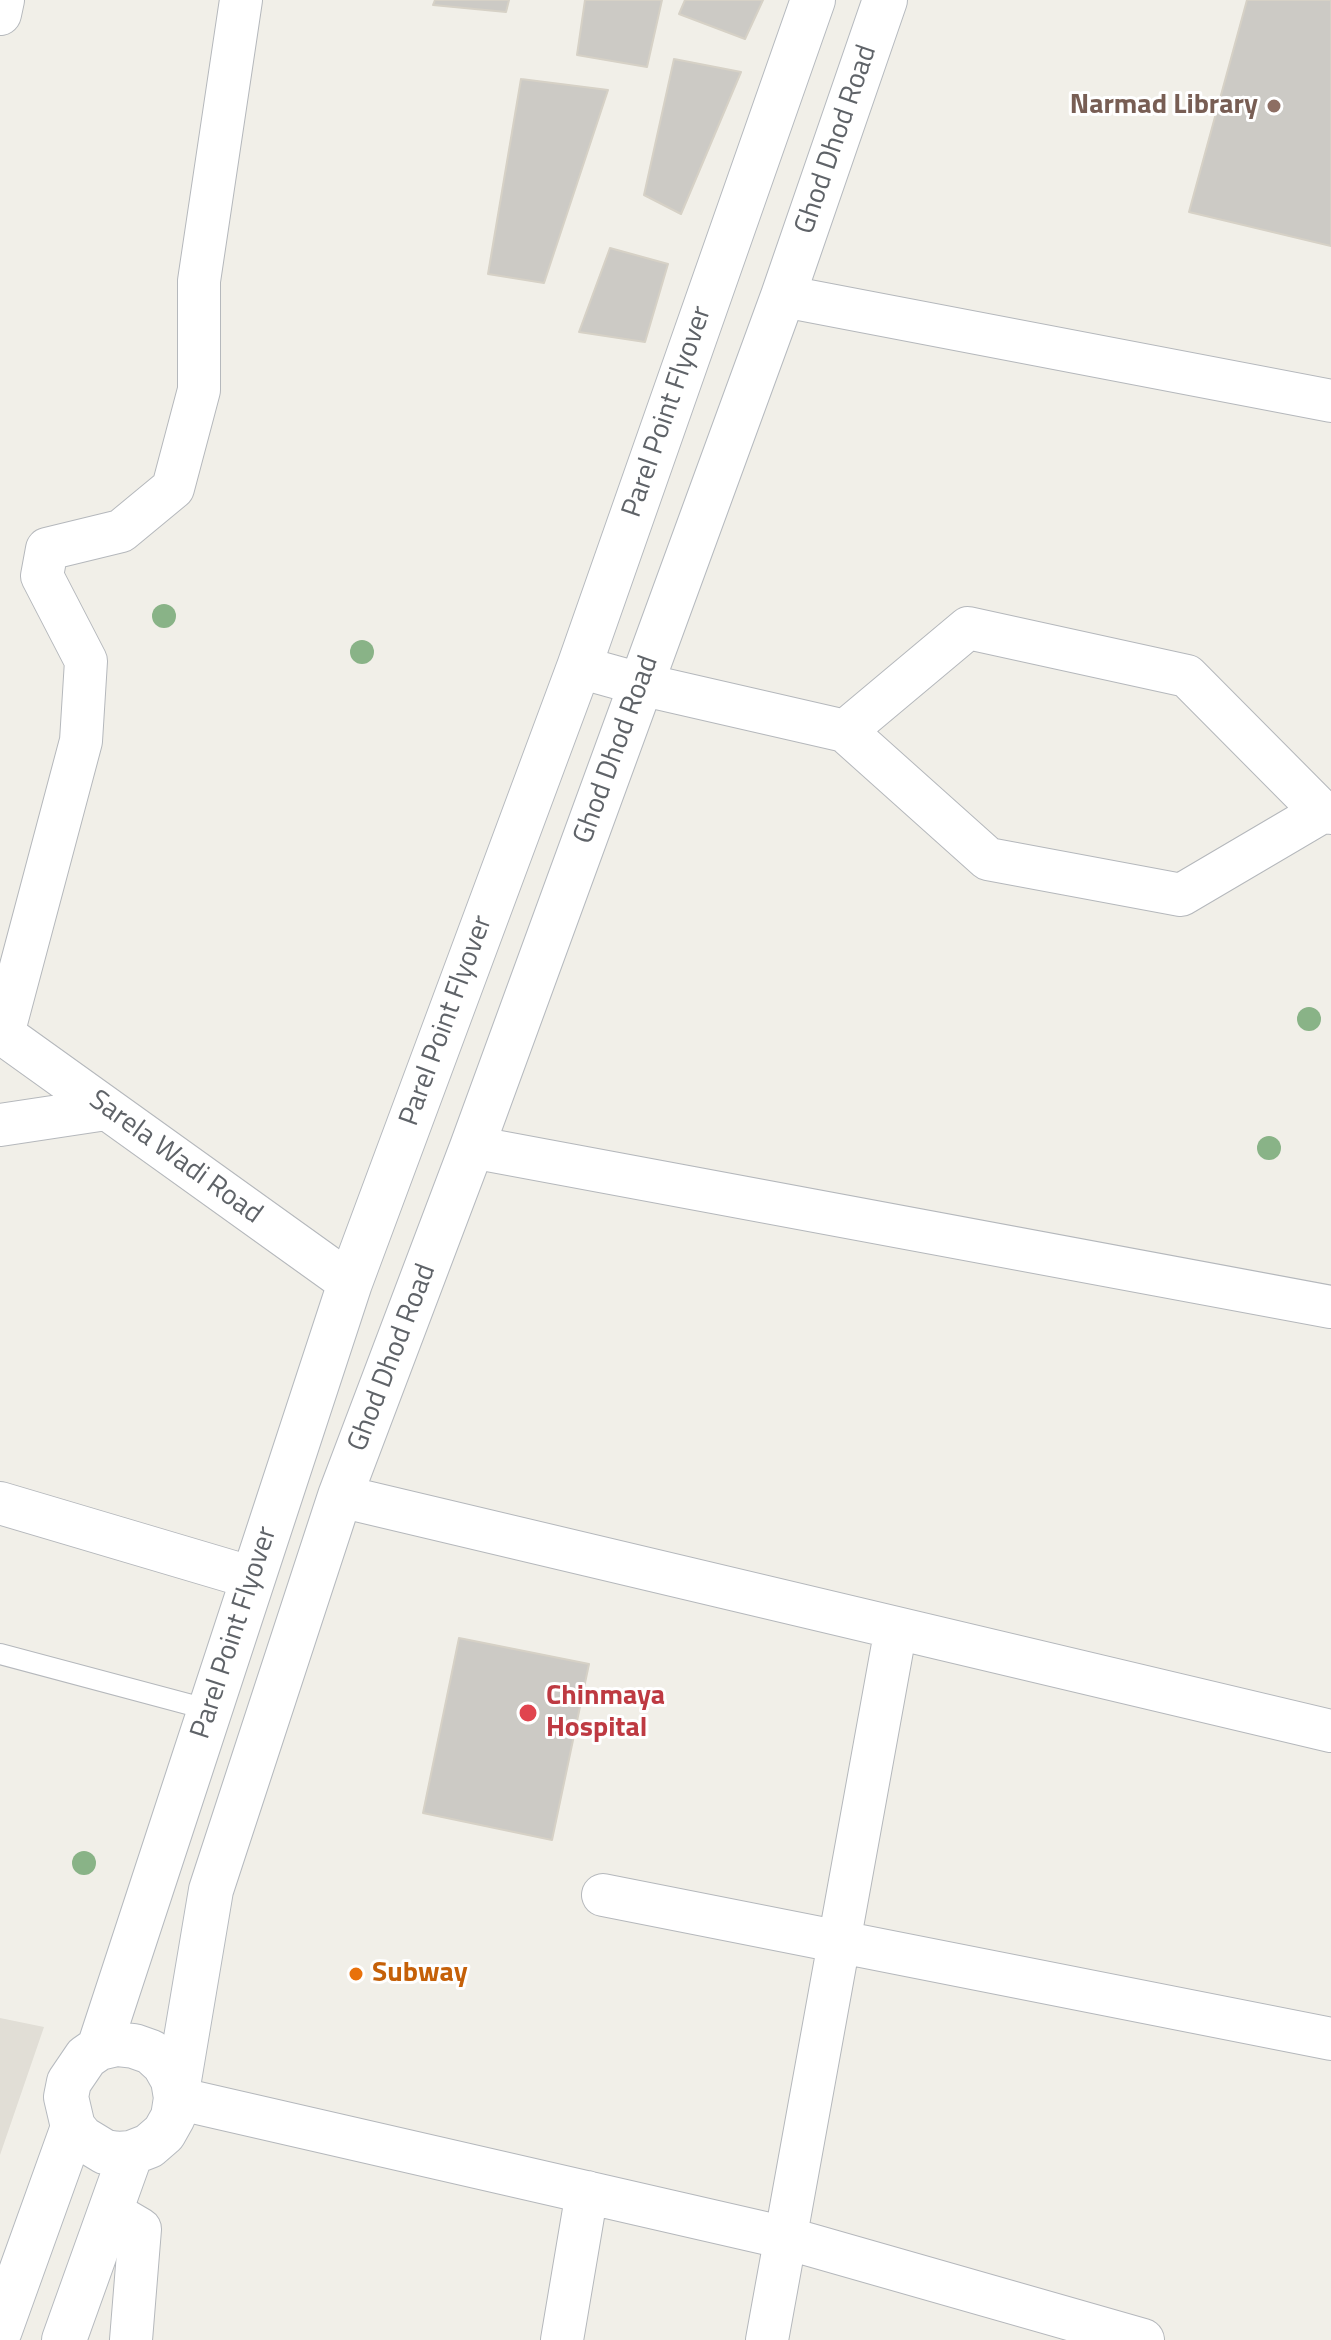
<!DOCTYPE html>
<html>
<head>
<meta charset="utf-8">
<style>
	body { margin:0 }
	canvas { display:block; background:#f1efe8 }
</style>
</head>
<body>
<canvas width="1331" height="2340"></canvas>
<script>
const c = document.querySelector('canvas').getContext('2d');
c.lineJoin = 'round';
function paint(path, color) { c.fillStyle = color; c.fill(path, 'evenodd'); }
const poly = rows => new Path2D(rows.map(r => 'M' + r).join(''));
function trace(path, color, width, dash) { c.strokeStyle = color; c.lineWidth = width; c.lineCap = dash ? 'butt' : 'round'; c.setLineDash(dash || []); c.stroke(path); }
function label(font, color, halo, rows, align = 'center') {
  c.font = font + ' "Titillium Web",sans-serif'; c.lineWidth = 6; c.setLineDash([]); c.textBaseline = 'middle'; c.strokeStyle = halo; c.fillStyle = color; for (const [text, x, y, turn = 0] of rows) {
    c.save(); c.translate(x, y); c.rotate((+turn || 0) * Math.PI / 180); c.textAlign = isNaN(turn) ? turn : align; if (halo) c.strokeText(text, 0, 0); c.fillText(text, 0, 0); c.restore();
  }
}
const education = poly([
	[0,2018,44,2027,0,2155]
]);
const building = poly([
	[435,0,509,0,506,12,433,5,435,0],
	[585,0,662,0,647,67,577,55,585,0],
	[685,0,763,0,745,39,679,14,685,0],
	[1247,0,1331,0,1331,246,1189,212,1247,0],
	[674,59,741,72,681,214,644,195,674,59],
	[521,79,608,90,544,283,488,274,521,79],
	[610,248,668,264,645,342,579,332,610,248],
	[459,1638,589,1664,552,1840,423,1813,459,1638]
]);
const service = poly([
	[0,1654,210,1710]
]);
const minor = poly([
	[0,14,3,0],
	[783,296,1331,401],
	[579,667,640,684,845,731,968,628,1187,676,1322,812,1331,813],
	[845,731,988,859,1181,895,1322,812],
	[0,1032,350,1283],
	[3,1034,81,741,86,661,42,576,47,549,121,531,173,488,199,390,199,281,241,0],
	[0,1125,106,1109],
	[472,1147,1331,1307],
	[340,1496,1331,1731],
	[0,1503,253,1578],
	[603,1895,1331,2039],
	[176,2098,786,2238,1143,2340],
	[111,2212,140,2229,131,2340],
	[562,2340,587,2192],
	[767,2340,896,1628]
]);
const secondary = poly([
	[99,2048,350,1283,579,667,813,0],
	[176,2098,173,2080,164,2064,151,2052,134,2046,116,2044,99,2048,86,2057,69,2082,66,2097,73,2127,82,2138,105,2152,118,2154,131,2153,149,2146,164,2133,173,2117,176,2098,211,1890,340,1496,472,1147,783,296,885,0],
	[0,2330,73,2127],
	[64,2340,131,2153]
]);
const trees = [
	[164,616],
	[362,652],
	[1309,1019],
	[1269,1148],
	[84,1863]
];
const markers = [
	[1274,106,8,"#8d6e63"],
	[528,1713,10,"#e0444e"],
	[356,1974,8,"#e8710a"]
];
const educationNames = [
	["Narmad Library",1258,106]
];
const streetNames = [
	["Ghod Dhod Road",837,140,-71],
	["Parel Point Flyover",668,412,-71],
	["Ghod Dhod Road",617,750,-70],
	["Parel Point Flyover",447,1021,-70],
	["Sarela Wadi Road",175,1158,36],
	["Ghod Dhod Road",393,1358,-69],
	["Parel Point Flyover",235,1633,-72]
];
const healthNames = [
	["Chinmaya",546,1697],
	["Hospital",546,1729]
];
const foodNames = [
	["Subway",372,1974]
];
paint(education, '#e1ded6');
paint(building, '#cccac5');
trace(building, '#d6d1c6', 2);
trace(service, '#b5b8bc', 22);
trace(minor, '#b5b8bc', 44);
trace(secondary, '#b6babf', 46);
trace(service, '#fff', 20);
trace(minor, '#fff', 42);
trace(secondary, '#fff', 44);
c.fillStyle = '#89b387';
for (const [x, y] of trees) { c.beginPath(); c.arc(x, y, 12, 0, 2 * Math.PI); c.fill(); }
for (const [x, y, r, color] of markers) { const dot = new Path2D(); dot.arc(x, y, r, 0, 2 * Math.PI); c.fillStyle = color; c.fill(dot); trace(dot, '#fff', 3); }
label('bold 28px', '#785e54', '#fff', educationNames, 'right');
label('28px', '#5f6368', '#fff', streetNames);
label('bold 28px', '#be3a42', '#fff', healthNames, 'left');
label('bold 28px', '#c56008', '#fff', foodNames, 'left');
</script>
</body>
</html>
